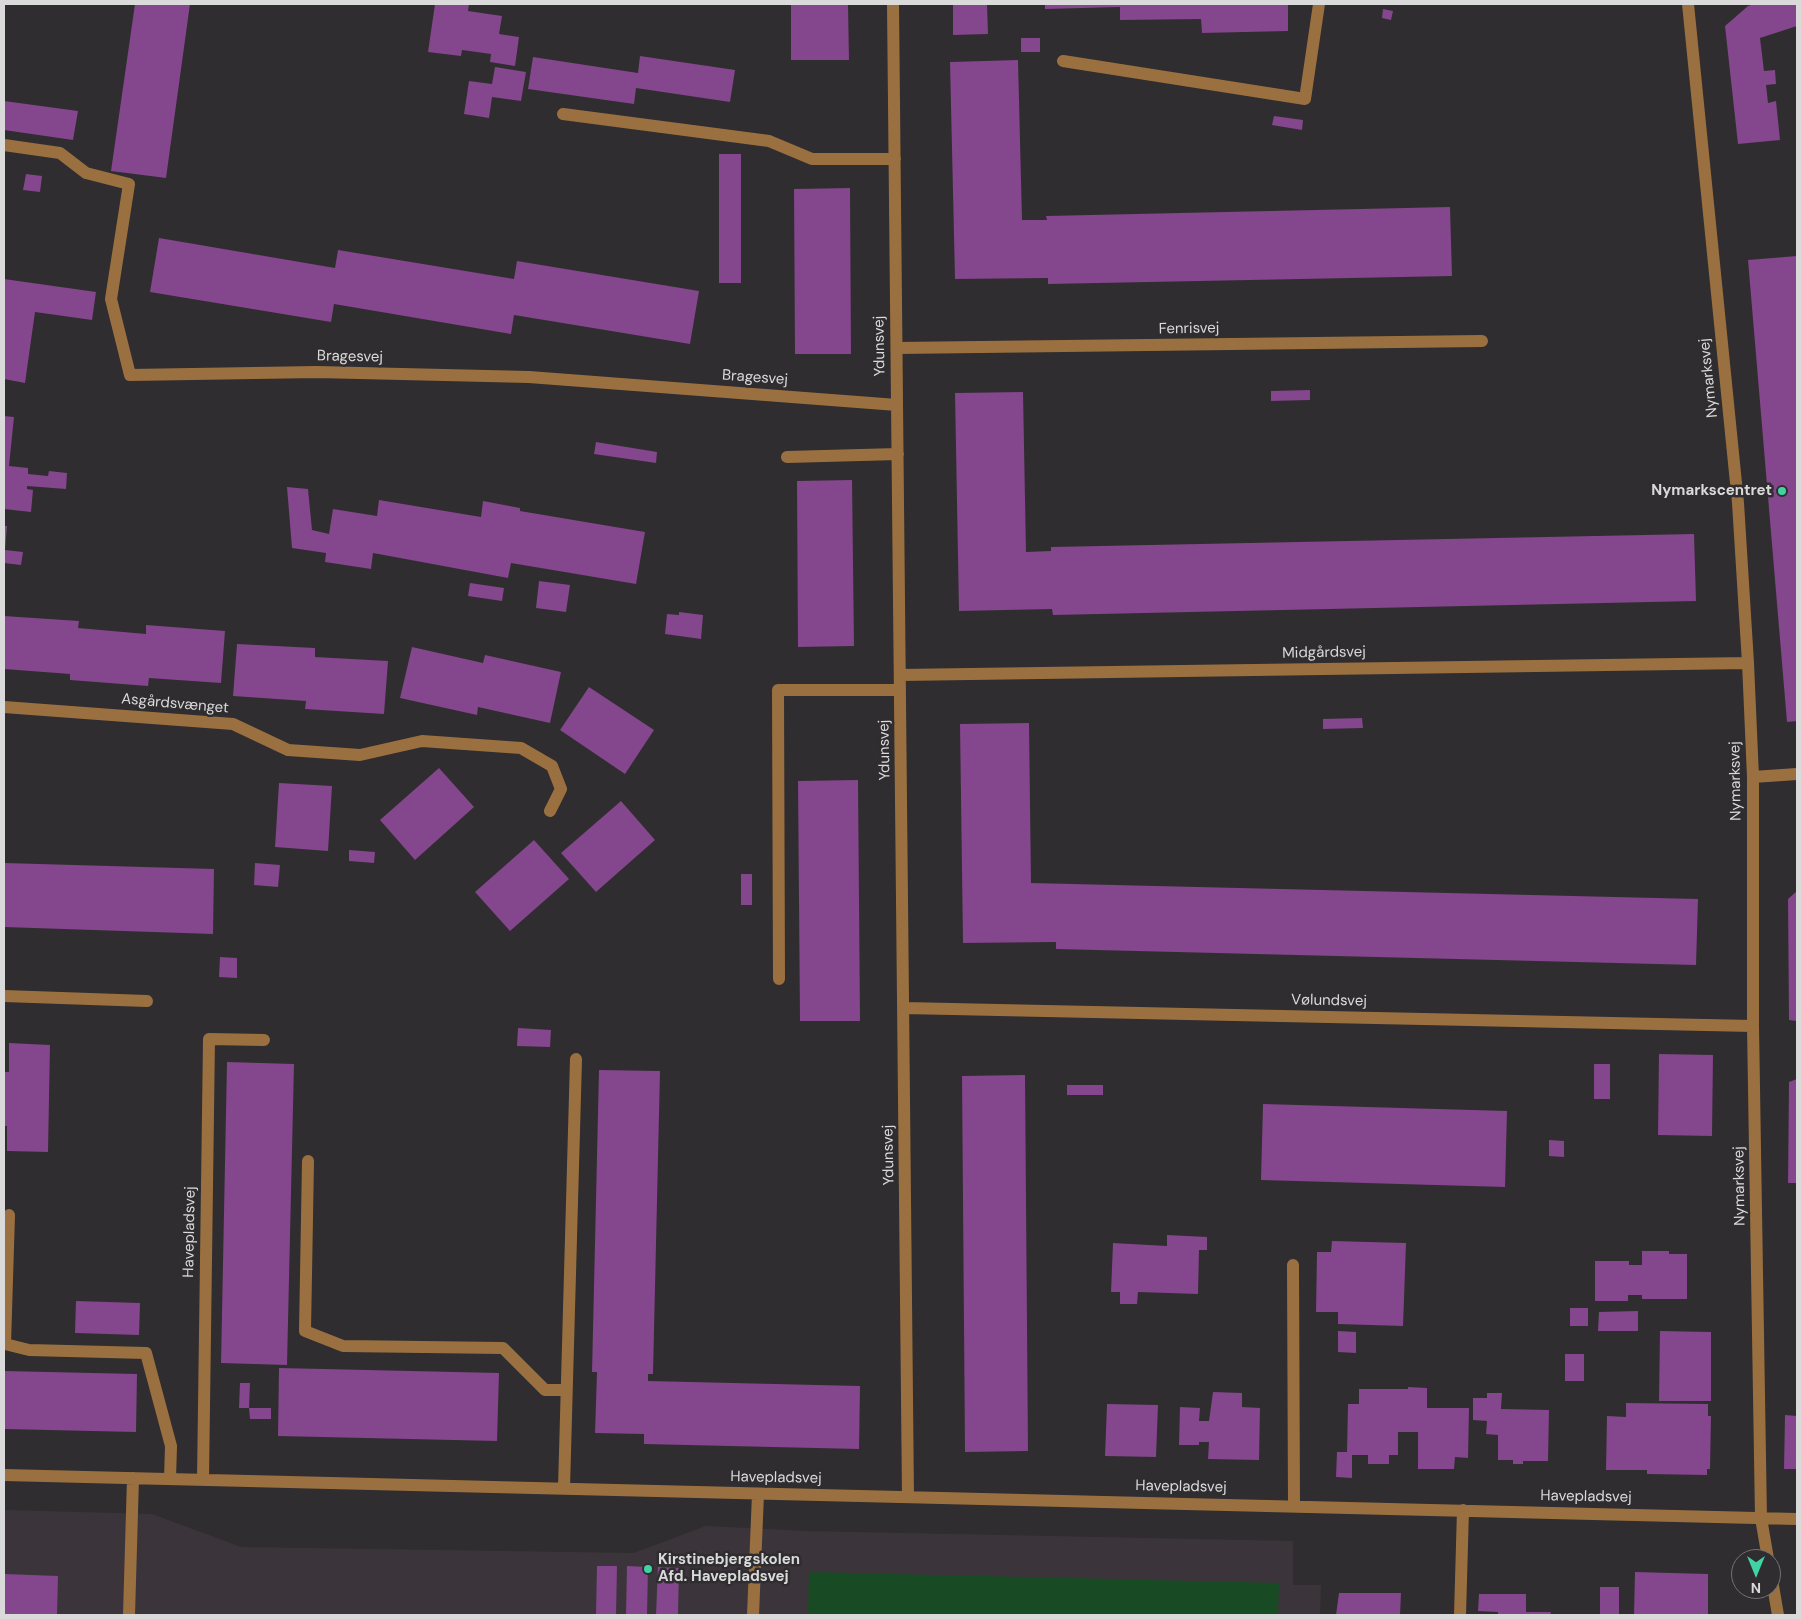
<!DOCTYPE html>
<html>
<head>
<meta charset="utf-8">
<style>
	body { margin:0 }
	#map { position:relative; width:1801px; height:1619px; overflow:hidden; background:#2f2d2f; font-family:"DM Sans",sans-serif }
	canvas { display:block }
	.frame { position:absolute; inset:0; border:5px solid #dbdadb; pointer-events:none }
	.north { position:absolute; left:1731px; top:1549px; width:50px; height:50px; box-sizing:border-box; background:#2f2d2f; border:1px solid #747274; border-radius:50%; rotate:180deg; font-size:14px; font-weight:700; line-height:20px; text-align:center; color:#dbdadb }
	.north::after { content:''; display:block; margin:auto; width:18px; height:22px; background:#40d4a2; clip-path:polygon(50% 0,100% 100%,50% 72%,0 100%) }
</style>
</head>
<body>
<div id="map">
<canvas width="1801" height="1619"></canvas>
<div class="frame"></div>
<div class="north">N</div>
</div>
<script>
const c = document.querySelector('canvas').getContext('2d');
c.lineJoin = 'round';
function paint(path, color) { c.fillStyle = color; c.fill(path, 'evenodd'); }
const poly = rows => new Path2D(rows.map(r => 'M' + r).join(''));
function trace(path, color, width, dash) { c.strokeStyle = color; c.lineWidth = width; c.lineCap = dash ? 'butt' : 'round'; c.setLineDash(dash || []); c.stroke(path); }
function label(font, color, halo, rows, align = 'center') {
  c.font = font + ' "DM Sans",sans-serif'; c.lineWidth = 5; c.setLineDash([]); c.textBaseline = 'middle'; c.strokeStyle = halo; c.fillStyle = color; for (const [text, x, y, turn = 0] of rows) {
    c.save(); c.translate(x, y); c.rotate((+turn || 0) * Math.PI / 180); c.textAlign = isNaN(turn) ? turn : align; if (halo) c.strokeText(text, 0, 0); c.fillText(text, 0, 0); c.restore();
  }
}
const built = poly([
	[4,1510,152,1514,241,1547,634,1553,706,1526,805,1531,1293,1541,1293,1585,1321,1585,1320,1615,4,1615]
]);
const green = poly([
	[809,1572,1279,1583,1278,1615,808,1615]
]);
const building = poly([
	[135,4,190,4,166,178,111,171],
	[435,4,469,4,468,11,502,16,499,34,519,37,515,66,490,62,491,54,462,50,461,56,428,52],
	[791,4,848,4,849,60,791,60],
	[953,4,987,4,988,34,953,35],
	[1045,4,1288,4,1288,31,1202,33,1201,19,1120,20,1120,7,1045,9],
	[1754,4,1797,4,1797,26,1760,38,1764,71,1775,70,1776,84,1766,85,1768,103,1776,101,1780,140,1738,144,1725,26,1748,6],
	[1383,9,1393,11,1391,20,1382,18],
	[1021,38,1040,38,1040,52,1021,52],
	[640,56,735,70,730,102,636,88,634,104,528,89,533,57,638,73],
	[1018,60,1022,220,1047,220,1046,216,1450,207,1452,276,1048,284,1048,278,955,279,950,62],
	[495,67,526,72,521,101,492,97,489,118,464,114,469,81,492,84],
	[4,101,78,111,73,140,4,130],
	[1274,116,1303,120,1302,130,1272,125],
	[719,154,741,154,741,283,719,283],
	[26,174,42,176,40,192,23,190],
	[850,188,851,354,795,354,794,189],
	[159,238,335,268,338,250,514,279,517,261,699,291,690,344,514,315,511,334,334,304,331,322,150,292],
	[1797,256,1797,721,1787,722,1748,260],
	[4,279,96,292,92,320,35,312,25,383,4,379],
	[1310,390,1310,400,1271,401,1271,391],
	[1023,392,1026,552,1051,551,1051,547,1694,534,1696,601,1053,615,1052,609,959,611,955,393],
	[4,416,14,417,9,466,28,468,28,474,48,476,49,471,67,473,66,489,27,486,27,489,33,490,31,512,4,509],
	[596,442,657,452,656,463,594,454],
	[852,480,854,646,798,647,797,481],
	[287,487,308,489,312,530,329,534,333,509,377,516,379,500,481,517,483,501,520,508,520,511,645,532,636,584,511,563,508,578,373,553,371,569,325,562,326,553,292,548],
	[4,526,7,526,5,550,23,552,21,565,4,563],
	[539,581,570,585,566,612,536,608],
	[470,583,504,588,502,601,468,596],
	[679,612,703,615,701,639,665,634,667,614,679,615],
	[4,616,79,621,78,628,146,634,146,625,225,631,221,683,149,678,148,686,70,680,70,674,4,669],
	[237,644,315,648,315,657,388,661,384,714,305,709,306,701,233,696],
	[412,647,483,663,485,655,561,672,550,723,478,707,477,715,400,698],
	[589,687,654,730,625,774,560,730],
	[1362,718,1363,728,1323,729,1323,719],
	[1029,723,1031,883,1698,899,1696,965,1056,949,1056,942,963,943,960,724],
	[439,768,474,807,415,860,380,820],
	[858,780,860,1021,800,1021,798,781],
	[279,783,332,786,328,851,275,847],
	[621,801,655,840,596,892,561,853],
	[534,840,569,879,510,931,475,892],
	[349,850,375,852,374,863,349,861],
	[4,863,214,869,213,934,4,927],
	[255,863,280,865,278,887,254,885],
	[741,874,752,874,752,905,741,905],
	[1797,891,1797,1021,1789,1020,1788,899],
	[220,957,237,958,237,978,219,977],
	[518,1028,551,1030,550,1047,517,1046],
	[9,1043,50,1045,48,1152,7,1151,7,1126,4,1126,4,1072,9,1072],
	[1659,1054,1713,1055,1712,1136,1658,1135],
	[227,1062,294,1064,287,1365,221,1363],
	[1594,1064,1610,1064,1610,1099,1594,1099],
	[599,1070,660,1071,653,1374,648,1374,648,1381,860,1386,859,1449,644,1444,644,1434,595,1433,597,1372,592,1372],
	[1025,1075,1028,1451,965,1452,962,1076],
	[1797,1079,1797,1183,1788,1183,1789,1082],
	[1067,1085,1103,1085,1103,1095,1067,1095],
	[1263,1104,1507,1111,1505,1187,1261,1180],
	[1549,1140,1564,1141,1564,1157,1549,1156],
	[1167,1235,1207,1237,1207,1250,1199,1250,1198,1294,1138,1292,1137,1304,1120,1304,1120,1292,1111,1292,1113,1243,1167,1246],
	[1332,1241,1406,1243,1403,1326,1338,1324,1338,1312,1316,1312,1317,1252,1331,1252],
	[1642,1251,1669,1251,1669,1254,1687,1254,1687,1299,1642,1299,1642,1295,1628,1295,1628,1301,1595,1301,1595,1261,1629,1261,1629,1265,1642,1265],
	[76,1301,140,1303,139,1335,75,1333],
	[1570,1308,1588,1308,1588,1326,1570,1326],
	[1638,1311,1638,1331,1598,1331,1599,1312],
	[1338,1331,1356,1332,1356,1353,1338,1352],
	[1660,1331,1711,1332,1711,1401,1659,1401],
	[1565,1354,1584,1354,1584,1381,1565,1381],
	[279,1368,499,1373,497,1441,278,1436],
	[4,1371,137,1374,136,1432,4,1429],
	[240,1383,250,1383,249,1408,271,1408,271,1419,250,1419,249,1408,239,1408],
	[1408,1387,1427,1388,1427,1408,1469,1408,1468,1458,1455,1457,1454,1469,1418,1469,1418,1432,1398,1432,1398,1455,1389,1455,1389,1464,1368,1464,1368,1455,1352,1455,1352,1478,1336,1477,1337,1452,1347,1452,1348,1404,1359,1404,1359,1389,1408,1389],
	[1213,1392,1242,1393,1242,1407,1260,1408,1259,1460,1208,1459,1209,1442,1199,1442,1199,1445,1179,1445,1180,1407,1200,1408,1199,1421,1209,1421],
	[1487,1393,1502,1393,1501,1409,1549,1410,1548,1461,1523,1461,1523,1464,1513,1464,1513,1460,1498,1460,1498,1435,1486,1434,1487,1421,1473,1420,1473,1398,1487,1398],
	[1626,1403,1708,1404,1708,1416,1711,1416,1710,1469,1707,1469,1707,1475,1647,1474,1647,1470,1606,1470,1607,1416,1626,1417],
	[1107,1404,1158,1405,1156,1457,1105,1456],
	[1785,1415,1797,1416,1797,1469,1784,1469],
	[597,1566,617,1566,616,1615,596,1615],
	[627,1566,648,1567,647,1615,626,1615],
	[658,1567,679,1568,678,1615,656,1615],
	[1635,1572,1708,1574,1708,1615,1634,1615],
	[4,1574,58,1576,57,1615,4,1615],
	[1600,1587,1619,1587,1619,1615,1600,1615],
	[1339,1593,1401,1593,1400,1615,1336,1615],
	[1479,1594,1526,1594,1526,1612,1551,1612,1550,1615,1498,1615,1498,1612,1478,1611]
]);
const minor = poly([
	[893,4,908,1497],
	[1688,4,1738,503,1748,663,1753,777,1753,1026,1761,1518,1768,1559],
	[1063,61,1305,99,1319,4],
	[563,114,769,141,812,159,895,159],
	[4,145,60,153,86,173,129,184,111,299,130,375,317,372,529,377,897,405],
	[897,348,1482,341],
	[787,457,898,454],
	[900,675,1748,663],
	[4,707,233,724,288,750,360,755,422,741,521,748,552,766,561,789,550,811],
	[1753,777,1797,774],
	[779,979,778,690,900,690],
	[4,996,147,1001],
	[904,1008,1753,1026],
	[308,1161,305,1331,343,1346,503,1348,545,1390,566,1390],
	[9,1215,5,1344,29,1350,146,1353,171,1446,170,1479],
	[1293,1265,1294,1506],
	[4,1475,1797,1519],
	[203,1480,209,1039,264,1040],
	[564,1488,576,1059],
	[1771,1574,1778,1615],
	[129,1615,133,1478],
	[753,1615,758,1494],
	[1460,1615,1463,1510]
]);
const markers = [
	[1782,491,5,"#40d4a2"],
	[648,1569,5,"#40d4a2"]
];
const streetNames = [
	["Fenrisvej",1189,329,-1],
	["Ydunsvej",880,346,-91],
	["Bragesvej",350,357,1],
	["Bragesvej",755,378,4],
	["Nymarksvej",1709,378,-96],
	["Midgårdsvej",1324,653,-1],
	["Asgårdsvænget",175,704,5],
	["Ydunsvej",885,750,-91],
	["Nymarksvej",1736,781,-91],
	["Vølundsvej",1329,1001,1],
	["Ydunsvej",889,1155,-91],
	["Nymarksvej",1740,1186,-91],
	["Havepladsvej",190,1232,-89],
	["Havepladsvej",776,1478,1],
	["Havepladsvej",1181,1487,1],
	["Havepladsvej",1586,1497,1]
];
const poiNames = [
	["Nymarkscentret",1772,491],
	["Kirstinebjergskolen",658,1560,"left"],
	["Afd. Havepladsvej",658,1577,"left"]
];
paint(built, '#3b353b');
paint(green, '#184a24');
paint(building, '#84468c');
trace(minor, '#9b7041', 12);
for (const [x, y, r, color] of markers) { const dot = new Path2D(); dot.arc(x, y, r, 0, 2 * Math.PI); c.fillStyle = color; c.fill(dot); trace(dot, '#2f2d2f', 2); }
label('15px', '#dbdadb', '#2f2d2f', streetNames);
label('bold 15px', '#dbdadb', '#2f2d2f', poiNames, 'right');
</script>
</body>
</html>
